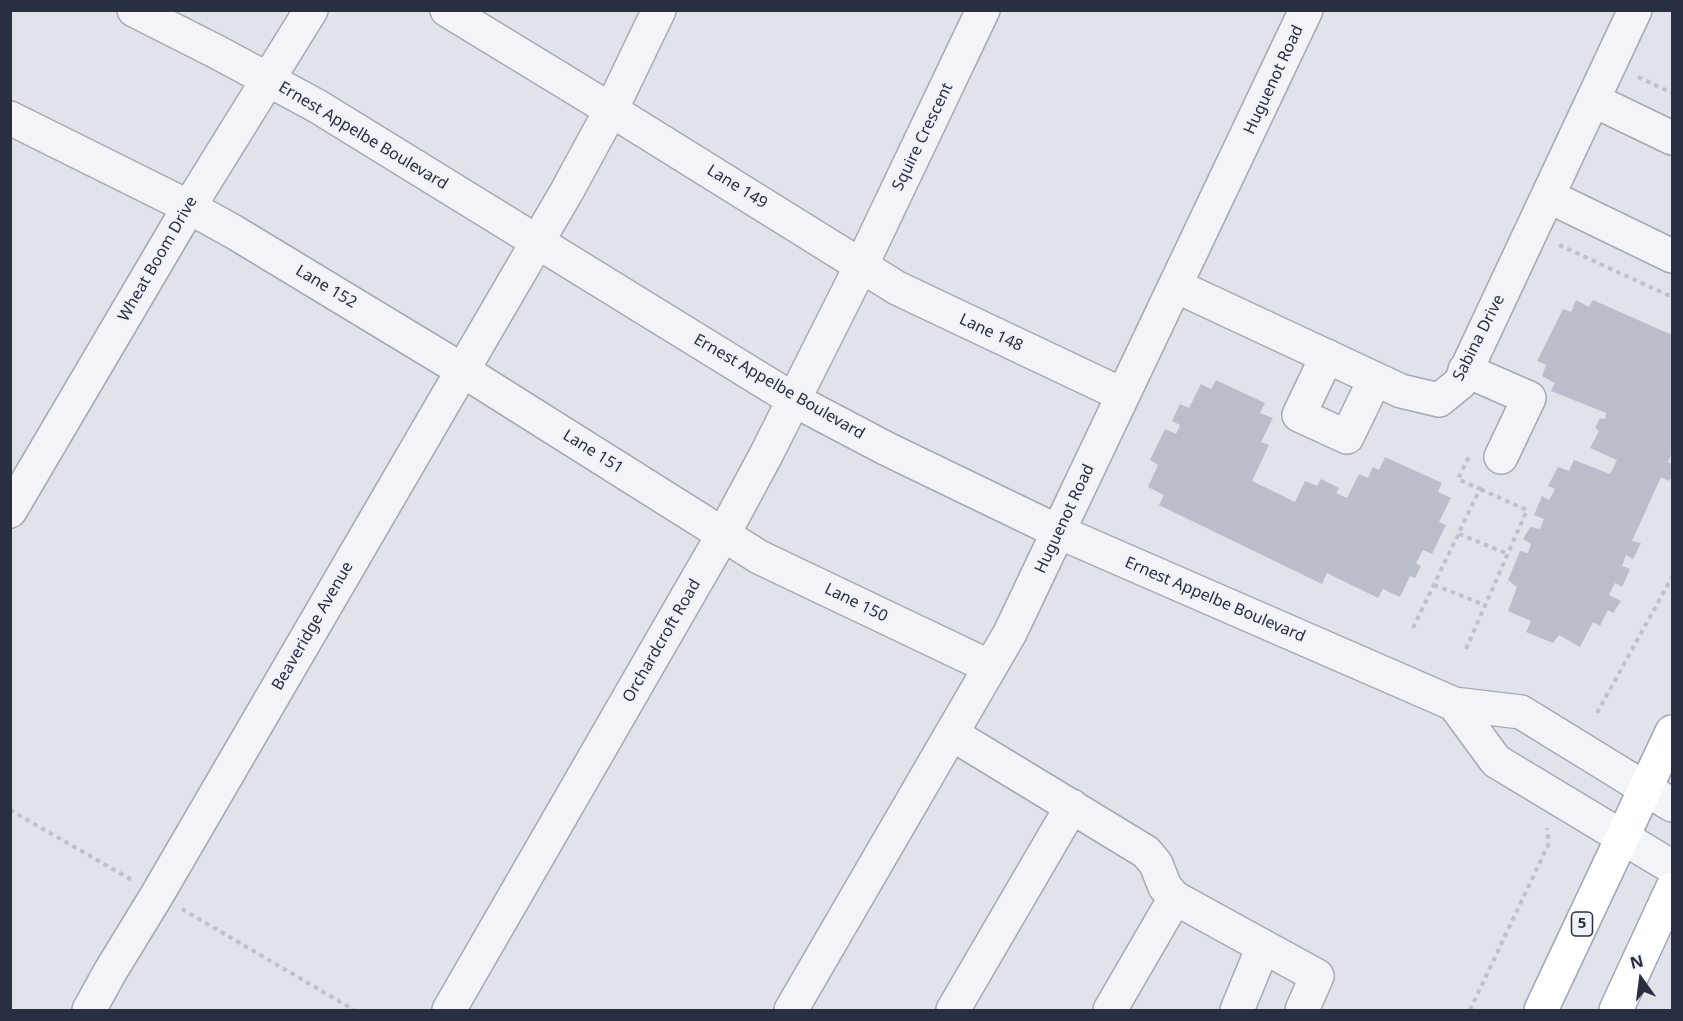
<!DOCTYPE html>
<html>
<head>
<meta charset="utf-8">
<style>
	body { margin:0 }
	#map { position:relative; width:1683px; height:1021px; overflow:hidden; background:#e0e3ea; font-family:"Noto Sans",sans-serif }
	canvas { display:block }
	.frame { position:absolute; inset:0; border:12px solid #282f42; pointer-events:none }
	.north { position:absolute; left:1611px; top:949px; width:60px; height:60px; -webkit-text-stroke:4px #f0f2f7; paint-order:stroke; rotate:346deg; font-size:16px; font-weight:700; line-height:24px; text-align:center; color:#282f42 }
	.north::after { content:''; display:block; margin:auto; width:21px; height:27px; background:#282f42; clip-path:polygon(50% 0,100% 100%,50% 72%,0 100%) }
</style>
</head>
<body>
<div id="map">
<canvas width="1683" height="1021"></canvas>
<div class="frame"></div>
<div class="north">N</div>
</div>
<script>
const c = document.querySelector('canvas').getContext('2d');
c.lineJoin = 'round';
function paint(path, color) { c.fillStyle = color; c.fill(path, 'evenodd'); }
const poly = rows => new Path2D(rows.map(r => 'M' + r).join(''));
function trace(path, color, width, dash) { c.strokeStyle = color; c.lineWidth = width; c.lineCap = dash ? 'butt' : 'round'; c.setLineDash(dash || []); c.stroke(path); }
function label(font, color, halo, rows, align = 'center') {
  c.font = font + ' "Noto Sans",sans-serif'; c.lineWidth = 4.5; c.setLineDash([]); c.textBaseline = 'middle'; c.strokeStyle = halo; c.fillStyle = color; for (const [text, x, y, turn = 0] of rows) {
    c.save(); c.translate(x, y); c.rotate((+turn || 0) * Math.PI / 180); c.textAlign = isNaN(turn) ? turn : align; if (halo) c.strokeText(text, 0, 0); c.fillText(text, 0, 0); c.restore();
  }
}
const building = poly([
	[1576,300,1589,307,1593,300,1672,335,1672,452,1668,462,1672,464,1672,475,1669,481,1661,477,1632,541,1641,543,1633,559,1626,555,1622,566,1630,569,1622,587,1615,583,1609,595,1621,601,1613,613,1608,610,1600,626,1593,622,1580,647,1559,635,1553,643,1526,632,1531,621,1508,611,1517,587,1508,580,1520,551,1528,553,1531,544,1523,539,1530,527,1540,529,1544,519,1534,515,1542,496,1549,500,1555,489,1548,486,1558,467,1569,471,1574,460,1610,474,1617,460,1590,448,1599,431,1595,428,1600,418,1605,419,1606,413,1551,391,1555,383,1542,376,1546,365,1537,361,1563,309,1571,312],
	[1216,380,1265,403,1260,413,1273,418,1261,442,1269,445,1252,481,1295,502,1305,481,1317,486,1321,479,1339,488,1336,493,1347,498,1359,474,1368,478,1373,467,1379,470,1385,457,1442,483,1438,492,1451,498,1439,522,1446,525,1432,554,1423,550,1416,563,1421,566,1415,578,1410,576,1400,597,1383,589,1378,598,1327,573,1322,584,1159,505,1164,495,1148,487,1158,465,1150,460,1165,429,1176,434,1180,425,1172,421,1180,404,1189,408,1201,384,1211,389]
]);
const path = poly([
	[1638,77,1672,93],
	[1559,245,1672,297],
	[1459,534,1508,554],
	[1434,585,1485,605],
	[1413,628,1480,489,1458,479,1469,457],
	[1466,649,1527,510,1480,489],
	[1597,713,1672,577],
	[10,810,132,880],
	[182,909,354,1010],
	[1470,1010,1549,843,1547,828]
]);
const minor = poly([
	[134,10,217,52,317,106,794,400,887,449,1059,532,1454,704,1521,712,1672,805],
	[447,10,611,110,897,288,1123,395],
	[1593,100,1672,138],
	[10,118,189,207,234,232,462,370,759,557,990,667],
	[1548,196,1672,256],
	[1176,286,1401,391,1439,400,1460,383,1635,10],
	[1327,356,1299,415,1347,437,1375,379],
	[1465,370,1529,398,1501,457],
	[10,511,189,207,311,10],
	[1454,704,1496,761,1672,867],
	[952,734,1146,852,1156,864,1165,887,1175,898,1110,1010],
	[1175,898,1317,976,1302,1010],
	[89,1010,110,972,157,895,567,191,611,110,659,10],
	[449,1010,724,533,766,455,862,264,983,10],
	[791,1010,1010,633,1306,10],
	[953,1010,1072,806],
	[1237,1010,1263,947]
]);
const major = poly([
	[1541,1010,1672,732],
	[1616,1010,1672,889]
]);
const shields = [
	[1582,924,21]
];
const shieldNames = [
	["5",1582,924]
];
const streetNames = [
	["Huguenot Road",1274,80,-65],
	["Ernest Appelbe Boulevard",363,136,31],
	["Squire Crescent",923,137,-64],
	["Lane 149",737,187,32],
	["Wheat Boom Drive",158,259,-60],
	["Lane 152",326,287,31],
	["Lane 148",991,333,25],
	["Sabina Drive",1479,338,-63],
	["Ernest Appelbe Boulevard",779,387,30],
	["Lane 151",593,452,32],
	["Huguenot Road",1065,519,-65],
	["Ernest Appelbe Boulevard",1215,600,23],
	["Lane 150",856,603,26],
	["Beaveridge Avenue",313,626,-60],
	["Orchardcroft Road",662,641,-60]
];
paint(building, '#babeca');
trace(minor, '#a5a9b4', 36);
trace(major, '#9fa6b6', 36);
trace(path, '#bec1c9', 4, [4.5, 4.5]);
trace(minor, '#f3f4f8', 33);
trace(major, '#fff', 33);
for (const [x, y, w] of shields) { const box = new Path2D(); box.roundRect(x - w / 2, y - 12, w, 24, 4.5); c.fillStyle = '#f0f2f7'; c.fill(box); trace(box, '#282f42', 1.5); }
label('bold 15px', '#282f42', null, shieldNames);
label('16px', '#282f42', '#f0f2f7', streetNames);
</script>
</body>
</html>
